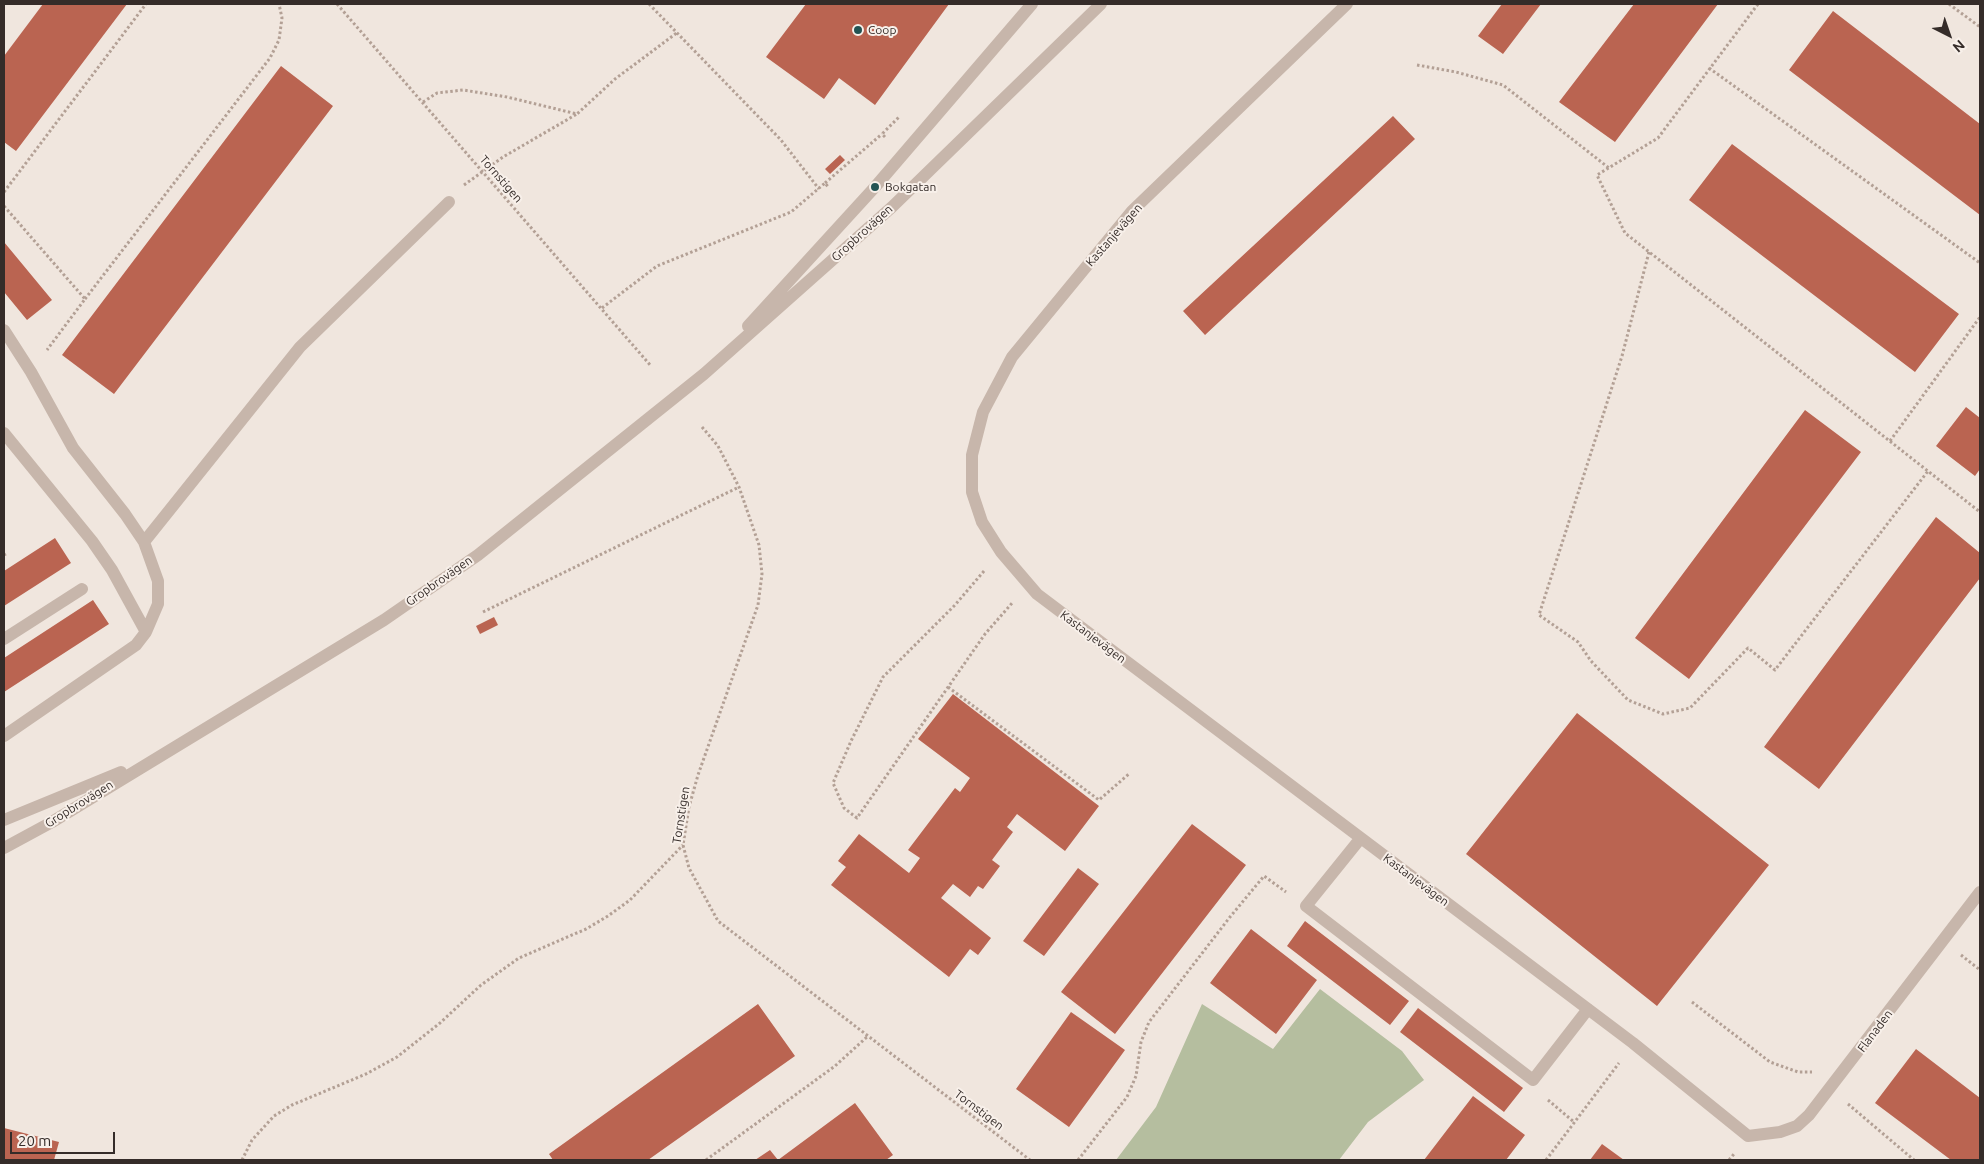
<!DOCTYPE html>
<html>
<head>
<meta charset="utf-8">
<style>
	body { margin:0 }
	#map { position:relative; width:1984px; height:1164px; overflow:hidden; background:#f0e6de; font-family:Ubuntu,sans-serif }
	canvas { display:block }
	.frame { position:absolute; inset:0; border:5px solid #352c29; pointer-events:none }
	.north { position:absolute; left:1924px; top:10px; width:50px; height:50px; -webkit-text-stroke:4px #f8f0ea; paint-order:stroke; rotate:139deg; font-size:14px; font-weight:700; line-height:20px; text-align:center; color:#352c29 }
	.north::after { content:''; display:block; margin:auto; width:18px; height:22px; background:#352c29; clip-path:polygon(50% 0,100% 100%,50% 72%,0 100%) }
	.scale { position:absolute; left:10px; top:1132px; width:105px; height:22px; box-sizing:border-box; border:2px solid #352c29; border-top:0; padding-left:6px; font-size:15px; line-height:18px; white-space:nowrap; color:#352c29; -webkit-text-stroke:4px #f8f0ea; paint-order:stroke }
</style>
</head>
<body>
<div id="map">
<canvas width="1984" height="1164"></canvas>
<div class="frame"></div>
<div class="north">N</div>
<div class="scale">20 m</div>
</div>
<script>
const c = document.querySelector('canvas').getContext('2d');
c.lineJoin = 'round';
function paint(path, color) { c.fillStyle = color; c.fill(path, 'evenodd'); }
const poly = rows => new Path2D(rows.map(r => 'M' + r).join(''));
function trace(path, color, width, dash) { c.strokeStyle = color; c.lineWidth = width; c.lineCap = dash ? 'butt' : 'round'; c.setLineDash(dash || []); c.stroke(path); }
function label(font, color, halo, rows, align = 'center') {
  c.font = font + ' Ubuntu,sans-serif'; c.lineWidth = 4; c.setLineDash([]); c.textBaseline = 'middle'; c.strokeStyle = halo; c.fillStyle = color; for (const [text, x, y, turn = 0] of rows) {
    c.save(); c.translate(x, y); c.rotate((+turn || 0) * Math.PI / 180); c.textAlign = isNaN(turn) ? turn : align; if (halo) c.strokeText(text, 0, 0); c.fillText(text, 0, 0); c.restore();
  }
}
const green = poly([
	[1320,989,1402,1051,1424,1080,1368,1122,1339,1160,1116,1160,1156,1107,1202,1004,1273,1049]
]);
const building = poly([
	[43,4,127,4,16,151,4,142,4,56],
	[806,4,949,4,875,105,839,78,824,99,766,57],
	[1502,4,1541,4,1503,54,1478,36],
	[1634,4,1718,4,1615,142,1559,102],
	[1833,11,1980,124,1980,215,1789,70],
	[281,66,333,106,114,394,62,355],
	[1393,116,1415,139,1205,335,1183,311],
	[1732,144,1959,314,1915,372,1689,200],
	[840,155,845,160,830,174,825,169],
	[4,242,52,300,27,320,4,292],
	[1966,407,1980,418,1980,469,1975,476,1936,446],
	[1805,410,1861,452,1689,679,1635,638],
	[1936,517,1980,553,1980,578,1819,789,1764,747],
	[55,538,71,563,4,606,4,571],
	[93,600,109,624,4,692,4,658],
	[494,617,498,625,480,634,476,626],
	[953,694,1099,806,1065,851,1017,814,1007,827,1013,832,992,860,1000,866,983,889,978,886,970,897,953,884,941,898,991,938,978,955,970,949,949,977,831,885,846,867,838,861,859,834,909,873,920,858,908,850,955,788,960,792,970,778,918,739],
	[1577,713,1769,865,1657,1006,1466,854],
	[1192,824,1246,865,1115,1034,1061,992],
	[1078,868,1099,884,1044,956,1023,941],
	[1305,921,1409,1001,1390,1025,1287,946],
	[1251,929,1317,980,1276,1034,1210,983],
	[758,1004,795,1056,648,1160,553,1160,549,1154],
	[1418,1008,1523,1088,1504,1112,1400,1032],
	[1071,1012,1125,1050,1069,1127,1016,1089],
	[1916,1049,1980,1098,1980,1160,1951,1160,1875,1103],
	[1473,1096,1525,1135,1506,1160,1424,1160],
	[855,1103,893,1155,886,1160,778,1160],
	[4,1128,59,1142,54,1160,4,1160],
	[1602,1144,1624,1160,1590,1160],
	[770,1150,778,1160,755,1160]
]);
const path = poly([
	[337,4,651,366],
	[649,4,781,140,819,189],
	[1758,4,1658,138,1597,175,1625,233,1980,512],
	[1949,4,1980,27],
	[1417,65,1456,72,1503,85,1609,168],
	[1709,68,1980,263],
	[423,102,437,93,463,90,507,97,577,114,615,79,678,32],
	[885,137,882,134,900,116],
	[825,183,882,134],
	[464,185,503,157,577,114],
	[4,192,146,4],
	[4,206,85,299,47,350],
	[1649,252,1622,356,1539,615,1578,642,1591,661,1628,700,1663,714,1690,708,1748,648,1775,670,1928,471],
	[85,299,270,58,279,40,282,18,279,4],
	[602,308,657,266,791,212,825,183,829,188],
	[702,427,718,446,739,487,759,545,762,574,758,605,698,775,689,807,683,845,689,868,718,921,1030,1160],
	[1890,441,1980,317],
	[4,555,6,554],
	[984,571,955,605,883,677,851,741,833,783,844,808,857,818,985,634,1013,602],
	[483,612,739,487],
	[948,687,1099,800,1130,773],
	[1961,955,1980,970],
	[1692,1002,1770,1062,1798,1072,1812,1072],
	[1548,1100,1574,1122],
	[1848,1104,1914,1160],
	[242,1160,252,1140,274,1116,292,1105,366,1074,397,1057,440,1023,481,985,519,958,586,929,608,916,630,900,683,845],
	[706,1160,835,1066,868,1036],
	[1078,1160,1127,1097,1136,1076,1141,1042,1149,1022,1230,917,1264,876,1286,892],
	[1546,1160,1619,1063],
	[1729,1160,1734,1154]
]);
const minor = poly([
	[1347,4,1132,211,1012,357,983,412,972,455,972,492,982,522,1001,552,1037,594,1633,1043,1748,1136,1780,1132,1797,1126,1809,1115,1980,892],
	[748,326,875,187,1032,4],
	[4,330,31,372,73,448,125,514,144,542,158,581,158,604,146,632],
	[4,433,92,541,112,570,146,632,136,645,4,736],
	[144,542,300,347,449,202],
	[4,639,82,589],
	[4,820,121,772],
	[1360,839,1306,906,1533,1080,1588,1009],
	[4,848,52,822,384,620,478,555,704,374,892,207,1101,4]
]);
const markers = [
	[858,30,5,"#235353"],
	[875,187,5,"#235353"]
];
const poiNames = [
	["Coop",868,30],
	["Bokgatan",885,187]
];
const streetNames = [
	["Tornstigen",501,179,49],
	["Gropbrovägen",862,233,-42],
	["Kastanjevägen",1114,235,-49],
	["Gropbrovägen",439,581,-35],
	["Kastanjevägen",1093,637,37],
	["Gropbrovägen",79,804,-32],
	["Tornstigen",681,815,-81],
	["Kastanjevägen",1416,880,37],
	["Flanaden",1875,1031,-53],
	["Tornstigen",979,1110,37]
];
paint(green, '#b5be9f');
paint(building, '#ba6451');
trace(path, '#b3a095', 3, [2.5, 2.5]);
trace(minor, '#c7b6ab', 12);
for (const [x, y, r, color] of markers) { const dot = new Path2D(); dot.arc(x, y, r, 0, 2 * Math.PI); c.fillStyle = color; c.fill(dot); trace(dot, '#f8f0ea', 2); }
label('12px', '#352c29', '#f8f0ea', poiNames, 'left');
label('12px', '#352c29', '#f8f0ea', streetNames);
</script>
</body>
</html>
